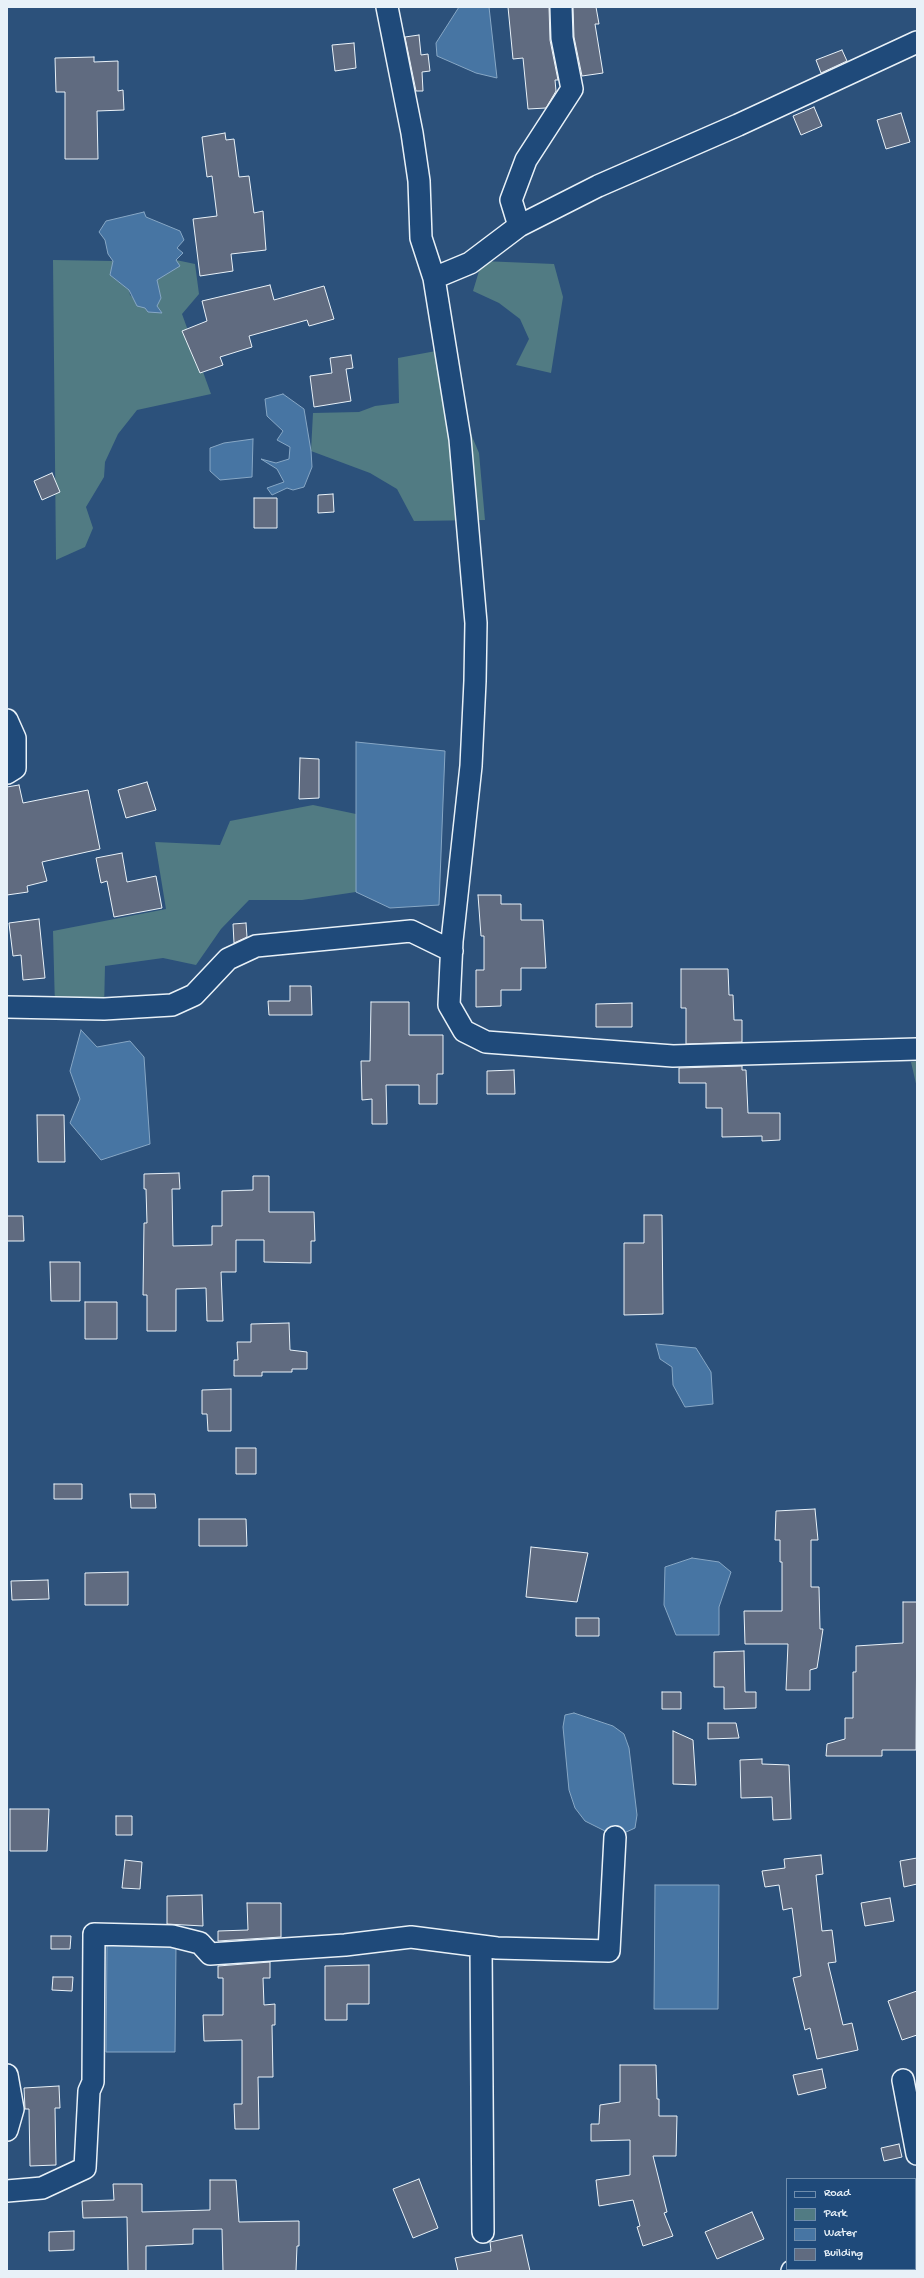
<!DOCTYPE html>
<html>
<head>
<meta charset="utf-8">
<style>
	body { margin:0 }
	#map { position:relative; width:924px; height:2278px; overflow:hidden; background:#2c517b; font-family:"Gochi Hand",sans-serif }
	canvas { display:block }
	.frame { position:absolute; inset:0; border:8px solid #e8f1f8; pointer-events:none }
	.legend { position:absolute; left:786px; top:2178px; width:130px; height:92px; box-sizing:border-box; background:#1f4a7a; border:1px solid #6f8dac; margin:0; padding:5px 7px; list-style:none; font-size:12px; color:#e8f1f8 }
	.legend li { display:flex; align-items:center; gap:8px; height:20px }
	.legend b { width:20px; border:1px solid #6f8dac }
</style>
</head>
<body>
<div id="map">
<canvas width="924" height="2278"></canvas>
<div class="frame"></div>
<ul class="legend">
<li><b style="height:5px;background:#1f4a7a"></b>Road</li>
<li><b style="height:11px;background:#517b83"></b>Park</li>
<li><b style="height:11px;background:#4775a3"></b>Water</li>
<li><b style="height:11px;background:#606b80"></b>Building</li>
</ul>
</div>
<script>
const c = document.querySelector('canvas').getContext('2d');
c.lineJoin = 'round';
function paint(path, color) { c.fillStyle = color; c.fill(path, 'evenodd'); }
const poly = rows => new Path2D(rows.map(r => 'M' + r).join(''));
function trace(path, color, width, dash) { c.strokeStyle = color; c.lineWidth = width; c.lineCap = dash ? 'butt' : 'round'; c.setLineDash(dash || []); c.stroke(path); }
const green = poly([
	[53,260,113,261,110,275,129,290,130,295,145,308,162,313,157,306,161,298,157,280,176,260,195,264,199,294,182,314,211,394,137,410,118,434,105,462,104,477,86,507,93,528,85,547,56,560],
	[482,261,554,264,563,297,551,373,516,365,529,339,520,319,499,303,473,291],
	[436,351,479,453,485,520,414,521,397,489,370,473,311,451,313,413,359,412,375,406,399,403,398,358],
	[313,805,356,814,356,892,302,900,249,900,221,929,196,965,163,958,105,966,104,1009,55,1008,53,931,166,909,155,842,220,845,230,821],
	[917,1061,917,1088,911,1062]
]);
const water = poly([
	[459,7,489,7,497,78,476,73,437,56,436,43,459,7],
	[144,212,146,217,180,231,184,240,177,248,183,253,176,260,180,266,157,280,161,298,157,306,162,313,148,312,145,308,137,306,129,290,110,275,113,261,108,254,105,240,99,232,106,221,144,212],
	[283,394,304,409,311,451,312,467,304,487,293,490,287,488,272,495,267,488,284,482,277,469,261,459,276,463,289,459,290,447,277,440,283,431,267,416,265,399,283,394],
	[253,439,252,477,220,480,210,471,210,448,224,443,253,439],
	[356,742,445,751,439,905,390,908,356,892,356,742],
	[81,1030,97,1047,130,1041,144,1057,150,1144,101,1160,70,1123,80,1099,70,1071,81,1030],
	[656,1344,696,1348,711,1372,713,1404,685,1407,673,1385,672,1367,660,1359,656,1344],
	[692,1558,719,1562,731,1572,719,1607,719,1635,676,1635,664,1605,665,1567,692,1558],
	[574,1713,613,1726,624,1734,629,1748,637,1815,635,1828,624,1833,605,1831,585,1821,575,1808,569,1790,563,1727,565,1715,574,1713],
	[655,1885,719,1885,718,2009,654,2009,655,1885],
	[107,1944,176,1944,175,2052,106,2052,107,1944],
	[869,2269,912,2269,913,2271,862,2271,869,2269]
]);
const building = poly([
	[508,7,549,7,550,40,558,80,555,80,556,91,546,108,528,109,523,58,513,59,508,7],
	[573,7,596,7,599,24,595,24,603,73,582,76,574,37,573,7],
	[419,35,421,55,428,54,430,71,422,72,423,91,416,91,405,37,419,35],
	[354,43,356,68,335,71,332,45,354,43],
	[842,50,847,61,821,73,816,60,842,50],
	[94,57,94,62,118,61,118,91,123,90,124,110,97,111,98,159,65,159,65,92,56,92,55,58,94,57],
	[814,107,822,126,801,135,793,116,814,107],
	[901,113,910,142,886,149,877,120,901,113],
	[225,133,226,140,234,139,239,177,249,176,254,213,263,211,266,250,231,254,233,271,200,276,193,219,217,216,212,176,207,177,202,137,225,133],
	[270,285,274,300,324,286,334,319,309,326,307,320,249,336,252,347,220,357,223,365,200,373,182,331,207,321,202,301,270,285],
	[351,355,353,368,346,369,351,401,314,407,310,376,332,373,330,358,351,355],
	[52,473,60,492,42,500,34,481,52,473],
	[333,494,334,512,318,513,318,495,333,494],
	[254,498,277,498,277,528,254,528,254,498],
	[300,758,319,759,319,798,299,799,300,758],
	[147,782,156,810,126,818,118,790,147,782],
	[19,785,23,803,88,790,100,849,42,862,47,881,27,886,28,892,7,895,7,787,19,785],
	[122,853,127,882,156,876,162,908,114,917,107,881,101,883,96,858,122,853],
	[478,895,501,895,501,904,521,904,521,920,543,920,546,968,521,968,521,990,501,990,501,1006,476,1007,476,970,484,970,484,936,481,936,478,895],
	[39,919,45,978,23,980,21,955,13,956,9,923,39,919],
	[246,923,247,937,234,943,233,924,246,923],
	[681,969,728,969,729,995,733,995,734,1020,742,1020,742,1042,686,1044,686,1008,681,1008,681,969],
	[290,986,311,986,312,1015,269,1015,268,1001,290,1001,290,986],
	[371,1002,409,1002,409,1035,443,1035,443,1074,437,1074,437,1104,419,1104,419,1085,386,1085,387,1124,372,1124,372,1099,362,1100,361,1061,370,1061,371,1002],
	[632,1003,632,1027,596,1027,596,1004,632,1003],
	[742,1066,742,1070,746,1070,748,1113,780,1113,780,1140,762,1141,762,1136,722,1137,722,1108,706,1108,706,1083,679,1083,679,1068,742,1066],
	[514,1070,515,1094,487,1094,487,1071,514,1070],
	[37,1115,64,1115,65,1162,38,1162,37,1115],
	[179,1173,180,1189,172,1189,173,1246,212,1245,212,1226,222,1226,222,1191,253,1190,253,1176,269,1176,269,1212,314,1212,315,1241,311,1241,311,1263,264,1262,264,1240,236,1240,236,1272,221,1272,223,1321,207,1321,206,1288,176,1289,176,1331,147,1331,147,1295,143,1295,144,1223,147,1223,146,1189,144,1189,144,1174,179,1173],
	[644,1215,662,1215,663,1314,624,1315,624,1243,644,1243,644,1215],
	[7,1216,23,1216,24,1241,7,1241,7,1216],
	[50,1262,80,1262,80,1301,51,1301,50,1262],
	[85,1302,117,1302,117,1339,85,1339,85,1302],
	[289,1323,290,1350,307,1352,307,1369,292,1369,292,1372,262,1372,262,1376,234,1376,234,1360,238,1360,237,1342,251,1342,251,1324,289,1323],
	[231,1389,231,1431,208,1431,207,1414,202,1414,202,1390,231,1389],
	[236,1448,256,1448,256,1474,236,1474,236,1448],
	[54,1484,82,1484,82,1499,54,1499,54,1484],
	[130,1494,155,1494,156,1508,131,1508,130,1494],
	[815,1509,818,1540,811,1540,811,1587,819,1587,820,1629,823,1629,817,1668,810,1670,810,1690,786,1690,788,1644,745,1644,744,1611,782,1611,782,1562,780,1562,780,1540,775,1540,776,1511,815,1509],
	[199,1519,246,1519,247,1546,199,1546,199,1519],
	[531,1547,588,1553,577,1602,526,1597,531,1547],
	[128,1572,128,1605,85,1605,85,1573,128,1572],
	[48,1580,49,1599,12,1600,11,1581,48,1580],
	[903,1602,917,1602,916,1750,882,1750,882,1756,826,1756,827,1744,845,1739,845,1718,853,1718,853,1672,856,1672,856,1646,903,1643,903,1602],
	[576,1618,599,1618,599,1636,576,1636,576,1618],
	[744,1651,745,1692,756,1692,756,1708,724,1709,724,1687,714,1687,714,1652,744,1651],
	[662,1692,681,1692,681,1709,662,1709,662,1692],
	[708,1723,736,1723,739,1738,708,1739,708,1723],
	[673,1731,693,1740,696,1785,673,1784,673,1731],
	[762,1759,762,1764,789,1765,791,1819,773,1820,772,1797,741,1798,740,1760,762,1759],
	[10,1809,49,1809,47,1851,10,1851,10,1809],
	[116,1816,132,1816,132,1835,116,1835,116,1816],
	[821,1855,823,1874,816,1875,822,1931,832,1930,836,1962,828,1963,843,2025,852,2023,858,2050,817,2059,810,2028,805,2030,793,1978,801,1976,792,1908,783,1910,779,1885,765,1887,762,1871,785,1868,784,1859,821,1855],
	[917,1858,917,1884,904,1887,900,1861,917,1858],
	[125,1860,142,1862,140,1889,122,1888,125,1860],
	[202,1895,203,1926,167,1924,167,1896,202,1895],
	[890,1898,894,1921,865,1926,861,1903,890,1898],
	[247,1903,281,1903,281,1937,218,1941,218,1931,248,1930,247,1903],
	[51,1936,71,1936,70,1949,51,1949,51,1936],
	[270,1962,270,1978,263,1978,264,2005,275,2004,275,2025,272,2025,273,2077,258,2077,259,2129,235,2129,234,2104,242,2104,242,2040,204,2041,203,2015,223,2015,223,1978,218,1978,218,1966,270,1962],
	[369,1965,369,2004,347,2004,347,2020,325,2020,325,1966,369,1965],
	[53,1977,73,1977,72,1991,52,1990,53,1977],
	[917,1991,917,2035,902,2040,888,2001,917,1991],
	[620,2065,656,2065,657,2099,659,2099,659,2116,677,2116,676,2156,653,2156,667,2212,664,2213,673,2236,643,2246,637,2227,640,2226,633,2200,599,2206,596,2180,630,2175,630,2140,591,2141,591,2124,599,2124,600,2105,620,2102,620,2065],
	[822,2069,826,2088,798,2095,793,2075,822,2069],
	[59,2086,60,2108,55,2108,56,2165,30,2166,29,2109,25,2109,24,2088,59,2086],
	[899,2144,902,2157,884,2161,881,2148,899,2144],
	[419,2179,438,2228,413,2238,393,2189,419,2179],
	[210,2180,236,2180,239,2222,299,2221,299,2246,297,2246,296,2271,223,2271,222,2229,193,2229,193,2244,146,2246,146,2271,128,2271,127,2217,83,2218,82,2201,114,2200,113,2184,142,2184,142,2212,210,2210,210,2180],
	[752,2212,764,2239,717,2259,705,2232,752,2212],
	[74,2231,74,2250,49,2251,49,2232,74,2231],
	[522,2235,530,2271,458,2271,455,2258,491,2251,490,2242,522,2235]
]);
const street = poly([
	[387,7,412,133,419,181,421,238,434,278,460,439,476,623,475,681,471,766,452,941,449,1005,464,1031,486,1042,673,1056,917,1049],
	[519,226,511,200,526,160,572,89,562,38,561,7],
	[434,278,470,263,519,226,598,186,738,125,917,42],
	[7,720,15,738,15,768,7,773],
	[7,1007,104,1009,172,1005,194,995,228,959,256,946,411,931,452,951],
	[481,1946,483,2232],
	[7,2075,13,2109,7,2130],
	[903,2080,917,2154],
	[7,2191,42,2188,85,2168,89,2091,93,2082,94,1934,172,1936,200,1943,210,1954,345,1945,411,1937,497,1948,609,1951,615,1837],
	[915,2213,917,2206],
	[792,2271,796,2269]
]);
paint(green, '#517b83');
paint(water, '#4775a3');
trace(water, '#87a7c5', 1);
paint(building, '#606b80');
trace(building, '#e8f1f8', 1);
trace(street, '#e8f1f8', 24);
trace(street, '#1f4a7a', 21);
</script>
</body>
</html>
